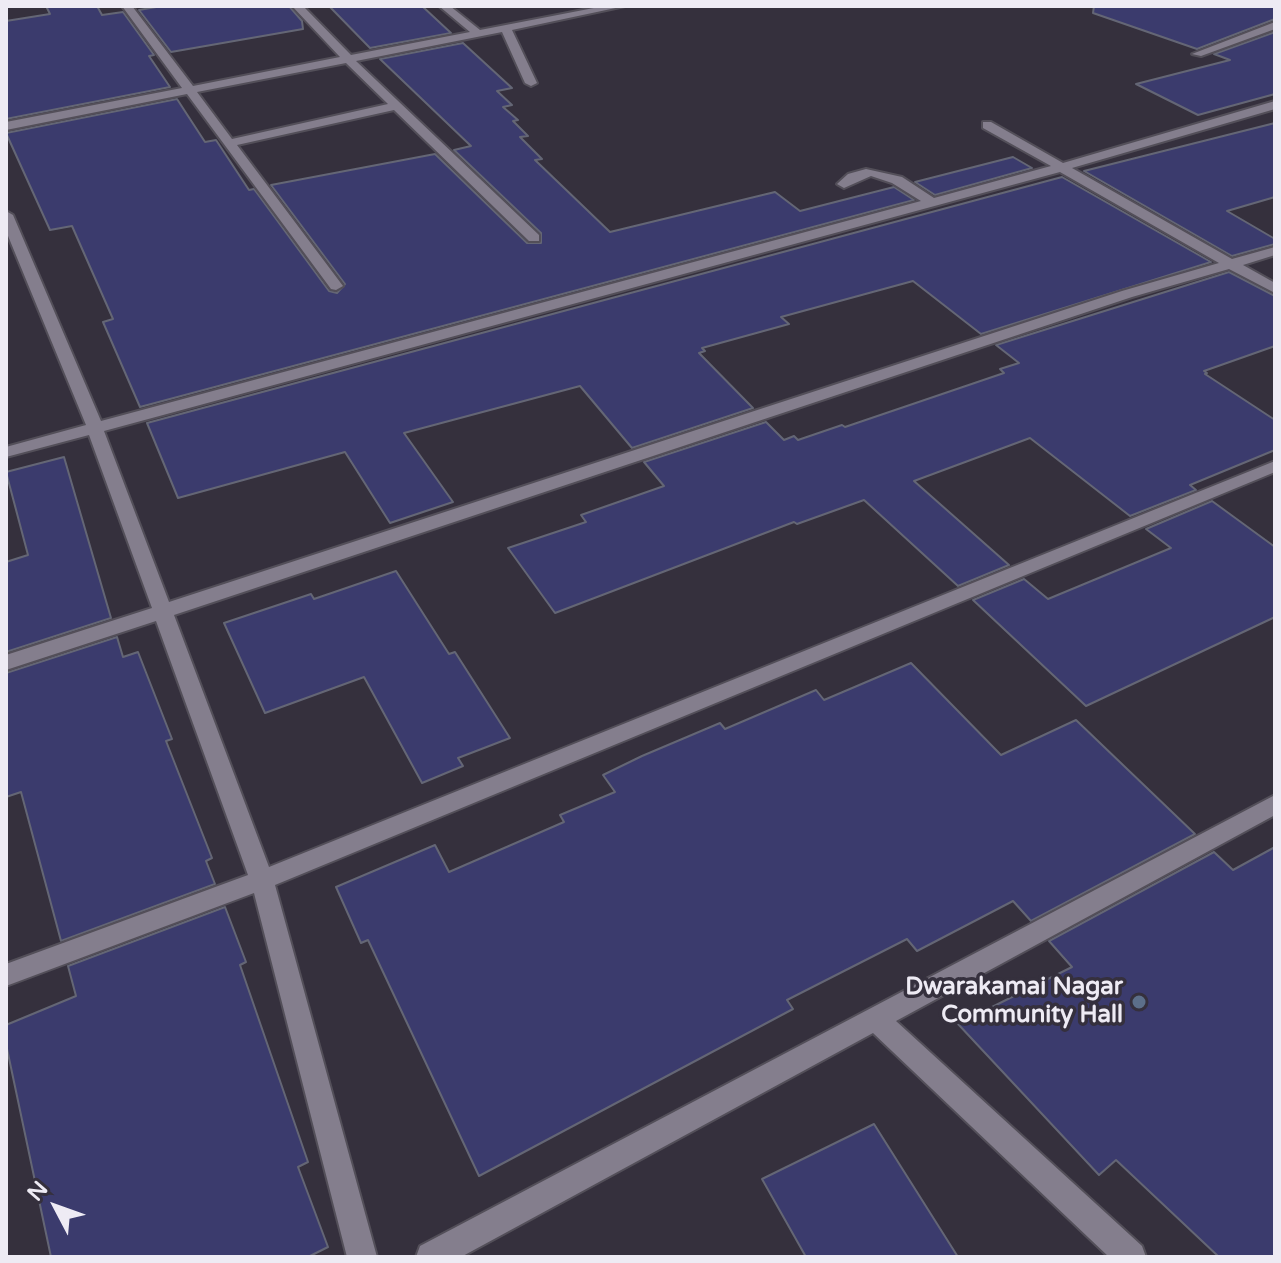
<!DOCTYPE html>
<html>
<head>
<meta charset="utf-8">
<style>
	body { margin:0 }
	#map { position:relative; width:1281px; height:1263px; overflow:hidden; background:#35303d; font-family:"Varela Round",sans-serif }
	canvas { display:block }
	.frame { position:absolute; inset:0; border:8px solid #eeebf4; pointer-events:none }
	.north { position:absolute; left:16px; top:1167px; width:80px; height:80px; -webkit-text-stroke:6px #35303d; paint-order:stroke; rotate:311deg; font-size:22px; font-weight:700; line-height:32px; text-align:center; color:#eeebf4 }
	.north::after { content:''; display:block; margin:auto; width:28px; height:36px; background:#eeebf4; clip-path:polygon(50% 0,100% 100%,50% 72%,0 100%) }
</style>
</head>
<body>
<div id="map">
<canvas width="1281" height="1263"></canvas>
<div class="frame"></div>
<div class="north">N</div>
</div>
<script>
const c = document.querySelector('canvas').getContext('2d');
c.lineJoin = 'round';
function paint(path, color) { c.fillStyle = color; c.fill(path, 'evenodd'); }
const poly = rows => new Path2D(rows.map(r => 'M' + r).join(''));
function trace(path, color, width, dash) { c.strokeStyle = color; c.lineWidth = width; c.lineCap = dash ? 'butt' : 'round'; c.setLineDash(dash || []); c.stroke(path); }
function label(font, color, halo, rows, align = 'center') {
  c.font = font + ' "Varela Round",sans-serif'; c.lineWidth = 7; c.setLineDash([]); c.textBaseline = 'middle'; c.strokeStyle = halo; c.fillStyle = color; for (const [text, x, y, turn = 0] of rows) {
    c.save(); c.translate(x, y); c.rotate((+turn || 0) * Math.PI / 180); c.textAlign = isNaN(turn) ? turn : align; if (halo) c.strokeText(text, 0, 0); c.fillText(text, 0, 0); c.restore();
  }
}
const building = poly([
	[46,6,97,6,102,15,123,12,154,55,149,56,170,87,6,119,6,21,50,14,46,6],
	[162,6,289,6,302,21,303,29,171,52,139,10,162,6],
	[329,6,422,6,451,33,370,48,329,6],
	[1094,6,1275,6,1275,19,1197,49,1093,13,1094,6],
	[1275,32,1275,94,1198,115,1136,84,1230,60,1214,54,1275,32],
	[463,43,512,88,497,91,512,105,503,107,518,120,513,121,528,136,520,137,542,159,535,160,610,232,775,192,800,211,894,187,914,200,140,407,103,322,113,319,72,226,50,230,6,133,177,99,205,142,216,140,249,190,254,189,329,291,337,293,345,284,271,185,435,154,527,243,541,243,541,233,454,150,471,146,380,59,463,43],
	[1275,123,1275,197,1227,211,1275,239,1275,244,1232,256,1084,171,1275,123],
	[1013,157,1032,168,935,195,915,182,1013,157],
	[1062,177,1211,262,981,334,913,281,781,317,789,324,702,348,705,351,699,353,753,408,632,448,580,386,404,433,453,502,390,523,345,452,178,498,147,423,1062,177],
	[1229,272,1275,296,1275,346,1204,371,1207,373,1205,374,1275,420,1275,450,1190,485,1196,490,1130,516,1030,438,914,481,1009,565,958,586,864,500,797,524,794,522,555,613,508,548,586,522,581,515,664,486,644,462,766,422,784,440,794,436,798,440,842,425,845,427,1004,373,1000,369,1019,363,996,345,1229,272],
	[64,457,111,618,6,652,6,562,28,555,6,472,64,457],
	[1212,501,1275,547,1275,617,1086,706,973,600,1024,579,1048,599,1171,548,1146,529,1212,501],
	[396,571,449,654,455,652,510,738,458,758,463,766,422,783,364,677,265,713,224,623,311,594,314,599,396,571],
	[117,637,123,657,138,652,172,739,166,741,212,858,206,861,215,884,61,941,21,792,6,797,6,673,117,637],
	[911,663,1001,755,1076,720,1195,834,1031,921,1013,901,917,951,907,939,787,1000,793,1009,479,1176,368,940,361,943,336,887,435,845,449,872,564,822,560,815,615,792,603,775,642,756,720,723,725,729,816,690,824,700,911,663],
	[1275,847,1275,1257,1219,1257,1116,1160,1099,1175,958,1024,1072,967,1049,941,1214,852,1233,870,1275,847],
	[225,907,246,962,240,965,308,1162,298,1167,328,1247,308,1257,51,1257,6,1044,6,1025,76,996,68,966,225,907],
	[874,1124,958,1257,806,1257,762,1179,874,1124]
]);
const street = poly([
	[122,6,132,6,193,86,340,57,292,6,303,6,351,55,470,32,439,6,450,6,480,30,604,6,625,6,512,30,537,83,531,86,525,83,502,32,356,61,539,235,539,241,529,241,394,110,237,145,343,286,336,290,331,289,187,94,6,130,6,122,182,88,122,6],
	[346,63,388,104,232,139,197,92,346,63],
	[1275,22,1275,29,1201,56,1192,54,1275,22],
	[1275,101,1275,109,1072,168,1232,259,1275,247,1275,255,1243,265,1275,283,1275,293,1229,269,1132,297,174,615,269,867,1275,461,1275,472,275,885,377,1257,347,1257,254,893,6,986,6,964,248,875,156,621,6,670,6,655,152,608,89,435,6,457,6,447,86,425,6,231,6,211,13,215,101,421,921,201,892,183,871,176,844,188,837,184,848,174,866,169,902,177,934,198,1051,166,983,128,983,122,991,122,1063,163,1275,101],
	[1060,172,1219,263,1122,291,169,602,104,431,1060,172],
	[1275,795,1275,815,896,1021,1142,1246,1146,1257,1109,1257,873,1033,461,1257,416,1257,420,1246,1275,795]
]);
const markers = [
	[1139,1002,8,"#5c6f8a"]
];
const nearPoinames = [
	["Dwarakamai Nagar",1123,988],
	["Community Hall",1123,1016]
];
paint(building, '#3b3b6d');
trace(building, '#646675', 2);
trace(street, '#534f59', 4);
paint(street, '#847e8d');
for (const [x, y, r, color] of markers) { const dot = new Path2D(); dot.arc(x, y, r, 0, 2 * Math.PI); c.fillStyle = color; c.fill(dot); trace(dot, '#35303d', 3); }
label('bold 24px', '#eeebf4', '#35303d', nearPoinames, 'right');
</script>
</body>
</html>
